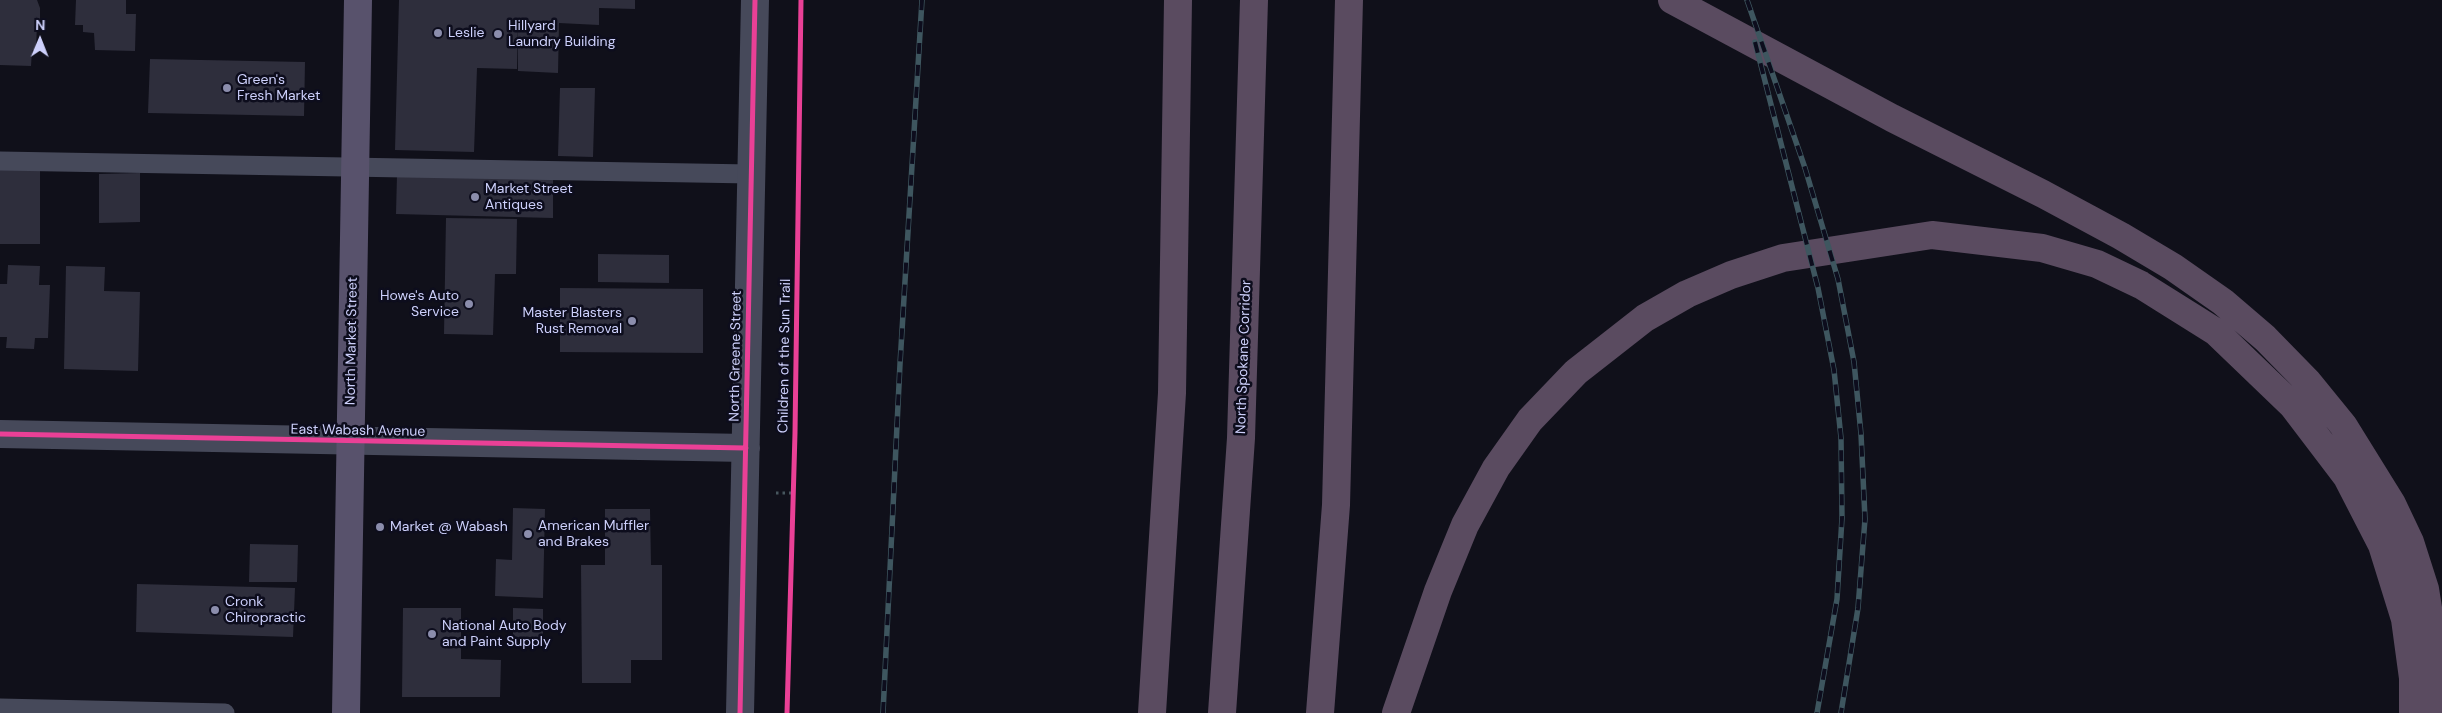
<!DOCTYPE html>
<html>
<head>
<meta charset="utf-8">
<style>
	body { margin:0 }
	#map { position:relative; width:2442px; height:713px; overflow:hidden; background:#10101a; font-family:"DM Sans",sans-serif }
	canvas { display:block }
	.north { position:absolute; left:15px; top:15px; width:50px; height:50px; -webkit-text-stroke:4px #0d0d1d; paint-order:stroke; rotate:1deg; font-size:14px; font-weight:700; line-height:20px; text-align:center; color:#cdd0fb }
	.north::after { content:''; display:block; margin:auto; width:18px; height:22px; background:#cdd0fb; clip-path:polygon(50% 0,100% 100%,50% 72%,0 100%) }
</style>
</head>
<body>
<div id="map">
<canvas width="2442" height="713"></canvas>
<div class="north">N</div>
</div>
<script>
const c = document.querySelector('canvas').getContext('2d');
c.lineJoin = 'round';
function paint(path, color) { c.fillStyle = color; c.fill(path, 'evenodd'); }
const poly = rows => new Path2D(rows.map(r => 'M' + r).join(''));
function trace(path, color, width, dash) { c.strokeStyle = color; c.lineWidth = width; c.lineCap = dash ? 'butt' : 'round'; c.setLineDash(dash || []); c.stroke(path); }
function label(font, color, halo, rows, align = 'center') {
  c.font = font + ' "DM Sans",sans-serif'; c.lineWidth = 5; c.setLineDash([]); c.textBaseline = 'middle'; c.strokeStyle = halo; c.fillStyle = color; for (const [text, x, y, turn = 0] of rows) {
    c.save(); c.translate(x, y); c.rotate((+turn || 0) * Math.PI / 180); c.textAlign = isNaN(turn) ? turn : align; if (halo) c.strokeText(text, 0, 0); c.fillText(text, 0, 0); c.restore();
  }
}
const building = poly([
	[0,0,37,0,40,8,40,20,37,22,36,51,32,50,31,66,0,65],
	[76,0,126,0,126,14,136,14,135,51,95,50,94,33,83,32,83,25,75,25],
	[399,0,635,0,635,9,599,8,599,25,559,23,558,73,518,71,518,21,517,69,477,68,474,152,395,150],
	[150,59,305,62,304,116,148,113],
	[560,88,595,88,593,157,558,156],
	[0,165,40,166,40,244,0,244],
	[140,173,140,222,99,223,99,174],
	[397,175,553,179,553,218,396,214],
	[446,218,517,219,516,274,495,274,493,335,444,334],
	[598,254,669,255,669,283,598,282],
	[8,265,40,266,39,285,50,285,48,338,35,338,34,349,6,348,7,337,0,337,0,284,7,284],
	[66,266,105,267,104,291,140,292,138,371,64,369],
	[560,288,703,289,703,353,560,352],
	[513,508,545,509,543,598,495,596,496,559,512,560],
	[605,509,650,509,651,565,662,565,662,660,631,660,631,683,582,683,581,565,605,565],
	[250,544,298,545,297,582,249,582],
	[137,584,295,588,293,637,136,632],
	[403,608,461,608,461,659,501,660,500,697,402,697],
	[513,608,543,609,543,642,513,641]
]);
const path = poly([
	[776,493,793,493]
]);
const lane = poly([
	[0,161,751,174],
	[0,708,225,713]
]);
const street = poly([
	[0,434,746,448],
	[740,713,755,0]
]);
const primary = poly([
	[346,713,358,0]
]);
const highway = poly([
	[1672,0,1892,118,2043,194,2121,236,2173,267,2223,302,2265,338,2308,382,2343,425,2392,504,2410,542,2425,589,2438,672,2440,713],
	[1152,713,1172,393,1178,0],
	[1222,713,1241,438,1254,0],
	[1320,713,1336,505,1349,0],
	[1396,713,1438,591,1465,525,1496,468,1530,420,1576,372,1645,318,1687,294,1731,275,1783,258,1932,235,2042,248,2097,264,2141,285,2216,332,2293,406,2347,477,2382,545,2405,619,2413,678,2413,713]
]);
const rail = poly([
	[1747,0,1805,168,1838,279,1854,362,1861,434,1865,519,1858,608,1841,713],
	[1755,42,1818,288,1834,370,1841,438,1842,518,1837,599,1817,713],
	[883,713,900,364,922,0]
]);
const cycleway = poly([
	[0,434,746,448],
	[740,713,755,0],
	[787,713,795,433,801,0]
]);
const markers = [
	[438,33,5,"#8b8dac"],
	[498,34,5,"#8b8dac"],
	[227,88,5,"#8b8dac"],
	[475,197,5,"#8b8dac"],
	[469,304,5,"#8b8dac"],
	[632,321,5,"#8b8dac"],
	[380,527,5,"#8b8dac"],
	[528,534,5,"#8b8dac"],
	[215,610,5,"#8b8dac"],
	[432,634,5,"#8b8dac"]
];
const poiNames = [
	["Hillyard",508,26],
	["Laundry Building",508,42],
	["Leslie",448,33],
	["Green's",237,80],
	["Fresh Market",237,96],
	["Market Street",485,189],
	["Antiques",485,205],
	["Howe's Auto",459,296,"right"],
	["Service",459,312,"right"],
	["Master Blasters",622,313,"right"],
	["Rust Removal",622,329,"right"],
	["American Muffler",538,526],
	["and Brakes",538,542],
	["Market @ Wabash",390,527],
	["Cronk",225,602],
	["Chiropractic",225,618],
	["National Auto Body",442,626],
	["and Paint Supply",442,642]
];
const streetNames = [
	["North Market Street",352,341,-89],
	["North Greene Street",736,356,-89],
	["Children of the Sun Trail",785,356,-89],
	["North Spokane Corridor",1244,357,-88],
	["East Wabash Avenue",358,431,1]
];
paint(building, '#2e2e3c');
trace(path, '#47565e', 3, [2.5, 4]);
trace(lane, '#46495a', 19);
trace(street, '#46495a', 28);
trace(primary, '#58526c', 28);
trace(highway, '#5a4b60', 28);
trace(rail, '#3e565f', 5.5);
trace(rail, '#0d0d1d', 4, [11]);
trace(cycleway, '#ea4096', 5);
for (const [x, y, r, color] of markers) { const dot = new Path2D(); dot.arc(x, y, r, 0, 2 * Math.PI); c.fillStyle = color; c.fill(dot); trace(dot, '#0d0d1d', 2); }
label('14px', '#cdd0fb', '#0d0d1d', poiNames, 'left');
label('14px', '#cdd0fb', '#0d0d1d', streetNames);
</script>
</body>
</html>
